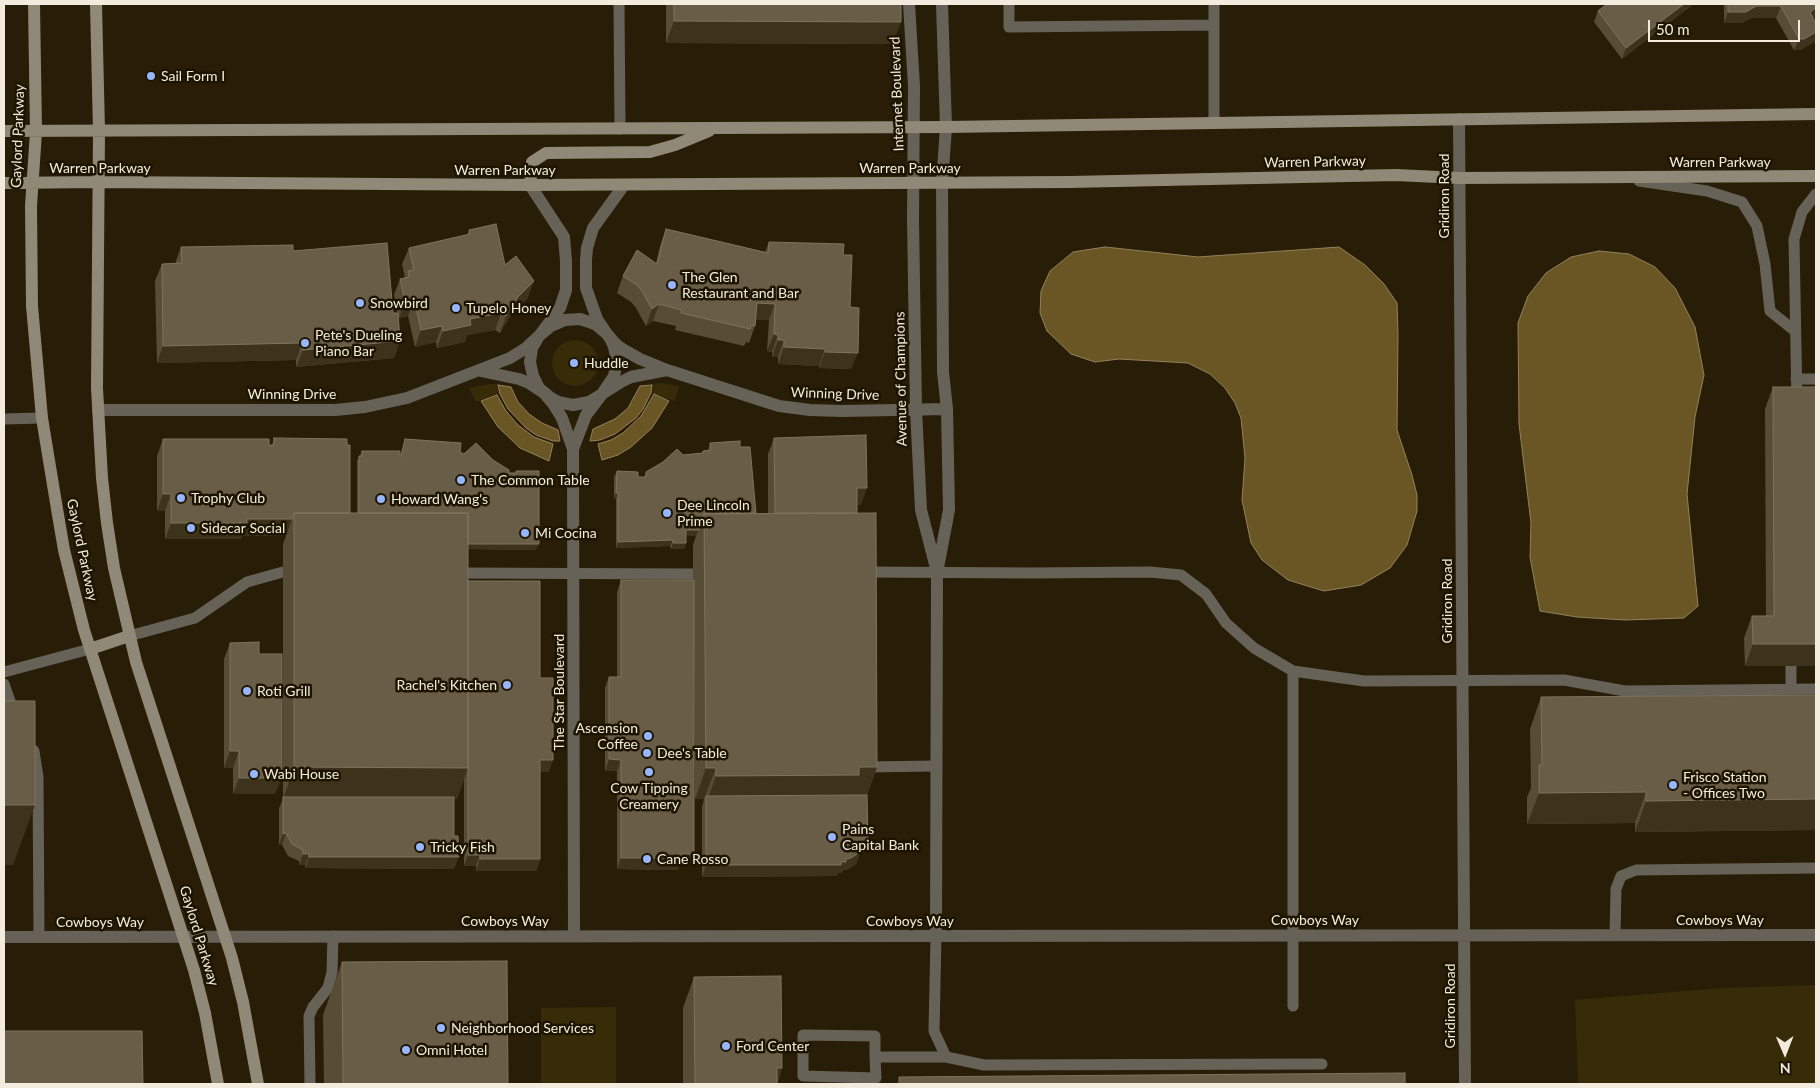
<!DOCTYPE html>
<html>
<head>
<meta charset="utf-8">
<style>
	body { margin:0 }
	#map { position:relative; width:1820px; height:1088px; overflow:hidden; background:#281e07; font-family:Lato,sans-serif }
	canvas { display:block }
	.frame { position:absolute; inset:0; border:5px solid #f3ecde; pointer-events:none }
	.north { position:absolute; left:1760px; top:1028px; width:50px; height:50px; -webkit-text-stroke:4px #1e1501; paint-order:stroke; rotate:179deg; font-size:14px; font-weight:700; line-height:20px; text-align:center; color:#f3ecde }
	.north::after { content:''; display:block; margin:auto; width:18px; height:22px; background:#f3ecde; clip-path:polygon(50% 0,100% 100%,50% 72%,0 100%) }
	.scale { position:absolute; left:1648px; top:20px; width:152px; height:22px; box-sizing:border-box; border:2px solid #f3ecde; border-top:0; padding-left:6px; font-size:15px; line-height:18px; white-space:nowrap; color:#f3ecde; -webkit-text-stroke:4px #1e1501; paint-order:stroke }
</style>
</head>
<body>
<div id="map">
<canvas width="1820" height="1088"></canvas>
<div class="frame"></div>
<div class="north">N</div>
<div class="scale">50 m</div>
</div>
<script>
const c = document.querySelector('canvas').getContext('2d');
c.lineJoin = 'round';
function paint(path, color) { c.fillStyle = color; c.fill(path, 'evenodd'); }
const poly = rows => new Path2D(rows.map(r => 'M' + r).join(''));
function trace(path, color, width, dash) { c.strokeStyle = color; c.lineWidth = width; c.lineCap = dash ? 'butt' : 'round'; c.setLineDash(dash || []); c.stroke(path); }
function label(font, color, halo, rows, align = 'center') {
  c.font = font + ' Lato,sans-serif'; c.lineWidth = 5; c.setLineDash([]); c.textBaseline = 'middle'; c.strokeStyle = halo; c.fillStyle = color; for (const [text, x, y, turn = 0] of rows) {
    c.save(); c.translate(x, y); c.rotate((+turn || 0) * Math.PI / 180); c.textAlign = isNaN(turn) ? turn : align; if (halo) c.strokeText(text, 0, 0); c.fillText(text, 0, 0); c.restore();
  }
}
const green = poly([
	'552 363a23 23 0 1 1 46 0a23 23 0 1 1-46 0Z',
	[660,383,679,386,675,401,652,393,654,384],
	[490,384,496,384,499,393,476,402,469,388],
	[1816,985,1816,1084,1578,1084,1575,1000,1723,988],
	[616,1007,616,1084,541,1084,541,1008]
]);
const water = poly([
	[1105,247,1198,257,1339,247,1365,265,1384,284,1397,303,1398,334,1397,430,1412,475,1417,495,1417,511,1407,545,1390,568,1361,585,1324,591,1288,580,1262,560,1251,543,1242,500,1245,458,1241,418,1235,403,1225,388,1210,374,1188,363,1119,359,1095,362,1071,354,1047,331,1040,313,1041,291,1050,271,1073,252,1105,247],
	[1599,251,1629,254,1655,267,1675,288,1695,327,1704,375,1695,417,1687,494,1698,606,1684,618,1625,620,1577,617,1540,611,1530,557,1531,523,1519,424,1518,323,1528,296,1546,273,1571,257,1599,251],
	[498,385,511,387,518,402,529,414,542,423,558,430,560,441,553,441,536,435,526,428,508,409,500,394,498,385],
	[652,385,651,393,643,409,636,418,615,434,600,440,590,441,593,429,615,419,628,408,640,386,652,385],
	[654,394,669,401,652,428,631,447,618,455,602,460,598,444,611,440,623,433,641,416,654,394],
	[497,395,506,411,518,425,534,437,553,444,549,461,520,448,498,427,481,401,497,395]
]);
const lane = poly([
	[619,4,620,129],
	[1009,4,1009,27,1214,25,1214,4],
	[1214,25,1214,123],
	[1639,181,1707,191,1742,202,1757,226,1765,264,1770,311,1795,331],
	[1796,379,1816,379],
	[1797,403,1794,239,1802,212,1816,194],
	[4,419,42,418],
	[864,572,1032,573,1150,572,1181,575,1206,594,1226,623,1254,648,1293,671,1364,681,1564,680,1625,691,1816,689],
	[457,573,693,574],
	[129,636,195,618,247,582,283,572],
	[1293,671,1293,1006],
	[4,672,90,649],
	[4,684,15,715],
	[1791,689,1791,666],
	[27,745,34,751,38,777,39,937],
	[865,767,937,766],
	[1615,935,1616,889,1621,876,1636,870,1816,868],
	[936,936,934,1031,946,1057,984,1065,1322,1064],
	[875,1057,875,1036,803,1035,803,1076,876,1078,875,1057,946,1057],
	[310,1084,309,1016,313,1007,328,988,332,972,333,936]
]);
const street = poly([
	[909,4,914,86,913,219,916,410,921,510,936,568],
	[1459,119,1465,1084],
	[624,185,593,228,587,248,586,260,586,288,597,319,611,340,614,347,617,361,614,376,602,394,589,402,573,405,558,402,551,398,539,388,533,376,530,362,532,348,539,336,551,326,565,320,580,319,595,324,607,334,613,341,618,346,624,350,640,359,667,370,779,406,810,410,842,411,947,409],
	[481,371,519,379,529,383,544,393,554,405,562,418,573,449,574,936],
	[98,410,335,410,365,407,407,398,510,358,526,348,539,336,560,308,566,290,566,261,564,237,530,185],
	[573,449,586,415,602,394,621,382,631,377,667,370],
	[936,936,937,573,949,510,947,409,943,372,942,183,946,127,942,4],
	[4,937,1816,935]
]);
const secondary = poly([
	[34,4,36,132,31,206,32,306,42,418,57,509,64,550,84,630,194,970,205,1013,218,1084],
	[96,4,99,131,97,388,102,478,107,523,114,568,136,662,232,958,243,1002,258,1084],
	[4,131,946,127,1816,114],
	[4,183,97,182,530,185,1070,182,1396,175,1459,178,1816,176],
	[530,185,532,162,546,153,650,152,675,145,709,131],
	[90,649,129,636]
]);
const wall = poly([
	[666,4,901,4,893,44,666,43],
	[1607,4,1692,4,1691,6,1622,59,1594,22,1598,11],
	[1724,4,1816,4,1816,14,1815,18,1814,19,1816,24,1816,41,1800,50,1794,50,1776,18,1752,18,1742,23,1724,23],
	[666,229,765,252,769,242,843,255,850,307,851,369,819,368,819,366,778,364,778,357,772,357,772,352,767,351,769,320,756,320,755,326,749,343,746,342,744,346,675,330,676,326,653,321,646,326,636,308,631,302,617,293,623,276,656,263,660,246],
	[469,230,505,265,528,298,512,313,500,333,495,330,467,335,465,342,437,348,436,342,415,347,408,316,399,318,398,313,400,341,394,358,296,367,296,360,157,363,155,281,162,264,175,264,181,247,293,251,393,313,397,313,394,295,400,279,405,278,402,264,409,248,467,235],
	[1773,387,1816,387,1816,666,1745,666,1744,638,1752,616,1766,616,1765,409],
	[274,438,347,445,350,513,357,513,357,461,362,451,401,456,405,439,464,454,493,460,509,473,515,473,516,471,536,550,468,549,468,581,540,678,549,772,540,772,540,859,536,871,476,871,476,866,464,866,464,779,457,799,454,799,454,869,305,868,305,865,299,865,299,861,288,856,282,845,279,845,279,808,283,799,283,544,286,536,242,536,241,539,165,539,165,511,157,511,157,456,163,439,269,445,272,445],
	[774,438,861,505,857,505,857,513,877,767,867,795,864,853,860,853,856,864,847,870,843,870,842,873,838,873,837,876,702,877,702,807,704,799,695,799,694,647,694,854,689,865,679,865,678,870,617,869,617,771,605,771,605,688,609,677,617,677,617,592,621,580,693,580,693,545,696,536,686,535,686,543,684,549,671,549,670,546,616,548,616,499,614,499,614,477,617,471,638,477,644,477,646,472,683,455,702,453,703,451,708,450,710,443,740,447,756,513,768,513,768,454],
	[230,643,259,654,275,794,233,794,233,768,224,768,224,659],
	[1816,695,1816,830,1635,832,1635,823,1527,824,1527,797,1531,788,1530,729,1541,697],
	[342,962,508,1084,324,1084,323,1015],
	[694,977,782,1068,777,1084,683,1084,683,1008]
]);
const shadedWall = poly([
	[1684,4,1692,4,1691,6,1622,59,1626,48],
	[1756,6,1781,6,1776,18,1752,18,1742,23,1724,23,1728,12],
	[1816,8,1816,14,1815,18,1806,23,1810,12],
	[674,21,901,22,893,44,666,43],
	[1816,32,1816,41,1800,50,1794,50,1799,39],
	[534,281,528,298,512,313,500,333,506,316,518,297],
	[414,299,408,316,399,318,405,301],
	[757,303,775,304,769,320,750,320],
	[659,304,653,321,646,326,652,309],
	[501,313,495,330,467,335,465,342,437,348,443,331,470,319],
	[442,326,436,342,415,347,421,330],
	[774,334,778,335,772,352,767,351],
	[778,340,784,340,778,357,772,357],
	[400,341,394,358,296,367,303,350],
	[302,343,296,360,157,363,163,346],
	[784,347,825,349,819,366,778,364],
	[825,352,858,353,851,369,819,368],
	[857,488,867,488,861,505,851,505],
	[616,493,618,493,616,499,614,499],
	[163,494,171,494,165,511,157,511],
	[247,519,292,519,286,536,242,536,241,539,165,539,171,523],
	[686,530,699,530,696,536,684,535],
	[673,540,670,546,616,548,618,542],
	[673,543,686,543,684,549,671,549],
	[467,544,539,544,536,550,465,549],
	[1753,644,1816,644,1816,666,1745,666],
	[230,751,239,751,233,768,224,768],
	[609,759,621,760,617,771,605,771],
	[540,760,553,760,549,772,536,772],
	[294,767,468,768,457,799,283,799],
	[859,767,877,767,866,798,706,804,716,776],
	[706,768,716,768,704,799,695,799],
	[239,778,282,778,275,794,233,794],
	[1646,792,1635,823,1527,824,1539,793],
	[1816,799,1816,830,1635,832,1646,801],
	[4,805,35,805,13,865,4,865],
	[286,833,282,845,279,845,283,834],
	[864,842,868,842,864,853,860,853],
	[860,852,856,864,847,870,843,870,842,873,838,873,837,876,702,877,706,865,841,862,846,859],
	[303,854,309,854,305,865,299,865],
	[682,854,694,854,689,865,679,865,678,870,617,869,621,858],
	[468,855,480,855,476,866,464,866],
	[309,857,459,857,454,869,305,868],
	[480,859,540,859,536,871,476,871],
	[777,1068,782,1068,776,1084]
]);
const building = poly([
	[674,4,901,4,901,22,674,21,674,4],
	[1607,4,1684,4,1626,48,1598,11,1607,4],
	[1728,4,1816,4,1816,8,1810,12,1816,24,1816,32,1804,39,1799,39,1781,6,1756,6,1746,12,1728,12,1728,4],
	[496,224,505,265,516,256,534,281,518,297,506,316,501,313,470,319,471,325,443,331,442,326,421,330,414,299,405,301,400,279,409,277,408,271,414,270,409,248,470,234,469,230,496,224],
	[666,229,768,253,769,242,844,244,843,255,852,255,850,307,859,308,858,353,825,352,825,349,784,347,784,340,778,340,778,335,774,334,775,304,757,303,755,326,751,325,750,329,681,313,682,310,659,304,652,309,642,291,637,285,623,276,637,250,657,264,666,229],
	[387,243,393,313,398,313,400,341,303,350,302,343,163,346,162,264,182,263,181,247,293,245,293,251,387,243],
	[1773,387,1816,387,1816,644,1753,644,1752,616,1774,616,1773,387],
	[866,435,867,488,857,488,857,513,775,513,774,438,866,435],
	[274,438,347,439,347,445,350,445,350,513,294,513,292,519,247,519,247,523,171,523,171,494,163,494,163,439,269,439,269,445,274,445,274,438],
	[405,439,461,443,460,452,464,454,476,443,493,460,509,470,509,473,516,473,516,471,539,471,539,544,468,544,468,513,359,513,359,456,362,456,362,451,400,451,400,456,401,456,405,439],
	[740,441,740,447,750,447,756,513,704,514,699,530,686,530,686,543,673,543,673,540,618,542,618,493,616,493,617,471,638,472,638,477,646,477,646,472,663,462,677,449,683,455,703,453,703,451,711,450,710,443,740,441],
	[294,513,468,513,468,768,294,767,294,513],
	[876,513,877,767,859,767,859,775,716,776,716,768,706,768,704,514,876,513],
	[621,580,694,580,694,854,682,854,682,858,621,858,621,760,609,759,609,677,621,677,621,580],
	[468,581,540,581,540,678,553,678,553,760,540,760,540,859,480,859,480,855,468,855,468,581],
	[259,642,259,654,282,654,282,778,239,778,239,751,230,751,230,643,259,642],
	[1816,695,1816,799,1646,801,1646,792,1539,793,1539,765,1542,765,1541,697,1816,695],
	[4,701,35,701,35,805,4,805,4,701],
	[867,795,868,842,864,842,860,852,851,858,846,859,846,862,841,862,841,865,706,865,706,796,867,795],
	[283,797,454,797,454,836,458,836,459,857,309,857,309,854,303,854,303,850,292,844,286,833,283,834,283,797],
	[507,961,508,1084,343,1084,342,962,507,961],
	[781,976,782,1068,777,1068,777,1084,695,1084,694,977,781,976],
	[4,1031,142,1031,143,1084,4,1084,4,1031],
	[1405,1073,1405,1084,899,1084,899,1077,1405,1073]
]);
const markers = [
	[151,76,5,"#97b6fd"],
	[672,285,5,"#97b6fd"],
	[360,303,5,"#97b6fd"],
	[456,308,5,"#97b6fd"],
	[305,343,5,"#97b6fd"],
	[574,363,5,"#97b6fd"],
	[461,480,5,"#97b6fd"],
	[181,498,5,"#97b6fd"],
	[381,499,5,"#97b6fd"],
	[667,513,5,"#97b6fd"],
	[191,528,5,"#97b6fd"],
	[525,533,5,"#97b6fd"],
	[507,685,5,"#97b6fd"],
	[247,691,5,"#97b6fd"],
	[648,736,5,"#97b6fd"],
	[647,753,5,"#97b6fd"],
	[649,772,5,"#97b6fd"],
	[254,774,5,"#97b6fd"],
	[1673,785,5,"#97b6fd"],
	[832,837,5,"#97b6fd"],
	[420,847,5,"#97b6fd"],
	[647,859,5,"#97b6fd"],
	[441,1028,5,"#97b6fd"],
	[726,1046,5,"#97b6fd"],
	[406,1050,5,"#97b6fd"]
];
const poiNames = [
	["Sail Form I",161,76],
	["The Glen",682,277],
	["Restaurant and Bar",682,293],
	["Snowbird",370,303],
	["Tupelo Honey",466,308],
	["Pete's Dueling",315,335],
	["Piano Bar",315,351],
	["Huddle",584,363],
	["The Common Table",471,480],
	["Trophy Club",191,498],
	["Howard Wang's",391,499],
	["Dee Lincoln",677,505],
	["Prime",677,521],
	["Sidecar Social",201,528],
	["Mi Cocina",535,533],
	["Rachel's Kitchen",497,685,"right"],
	["Roti Grill",257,691],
	["Ascension",638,728,"right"],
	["Coffee",638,744,"right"],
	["Dee's Table",657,753],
	["Wabi House",264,774],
	["Frisco Station",1683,777],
	["- Offices Two",1683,793],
	["Cow Tipping",649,788,"center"],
	["Creamery",649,804,"center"],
	["Pains",842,829],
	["Capital Bank",842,845],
	["Tricky Fish",430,847],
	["Cane Rosso",657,859],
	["Neighborhood Services",451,1028],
	["Ford Center",736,1046],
	["Omni Hotel",416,1050]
];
const streetNames = [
	["Internet Boulevard",897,94,-92],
	["Gaylord Parkway",18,136,-88],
	["Warren Parkway",1315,162,-1],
	["Warren Parkway",1720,162],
	["Warren Parkway",100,168],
	["Warren Parkway",910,168],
	["Warren Parkway",505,170],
	["Gridiron Road",1444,196,-90],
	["Avenue of Champions",901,379,-91],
	["Winning Drive",292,394],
	["Winning Drive",835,394,2],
	["Gaylord Parkway",82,550,78],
	["Gridiron Road",1447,601,-90],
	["The Star Boulevard",559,692,-90],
	["Cowboys Way",1315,920],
	["Cowboys Way",1720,920],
	["Cowboys Way",505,921],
	["Cowboys Way",910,921],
	["Cowboys Way",100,922],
	["Gaylord Parkway",199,936,73],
	["Gridiron Road",1450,1006,-90]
];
paint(green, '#382b08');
paint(water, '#6a5524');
trace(water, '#93825c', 1);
trace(lane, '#676258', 11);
trace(street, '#676258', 12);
trace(secondary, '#918977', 12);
paint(wall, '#574c35');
paint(shadedWall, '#3d321b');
paint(building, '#685d47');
trace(building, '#7d745f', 1);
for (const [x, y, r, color] of markers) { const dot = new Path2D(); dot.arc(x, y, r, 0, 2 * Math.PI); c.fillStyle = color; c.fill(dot); trace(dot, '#1e1501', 2); }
label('14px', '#f3ecde', '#1e1501', poiNames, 'left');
label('14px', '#f3ecde', '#1e1501', streetNames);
</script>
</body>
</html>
